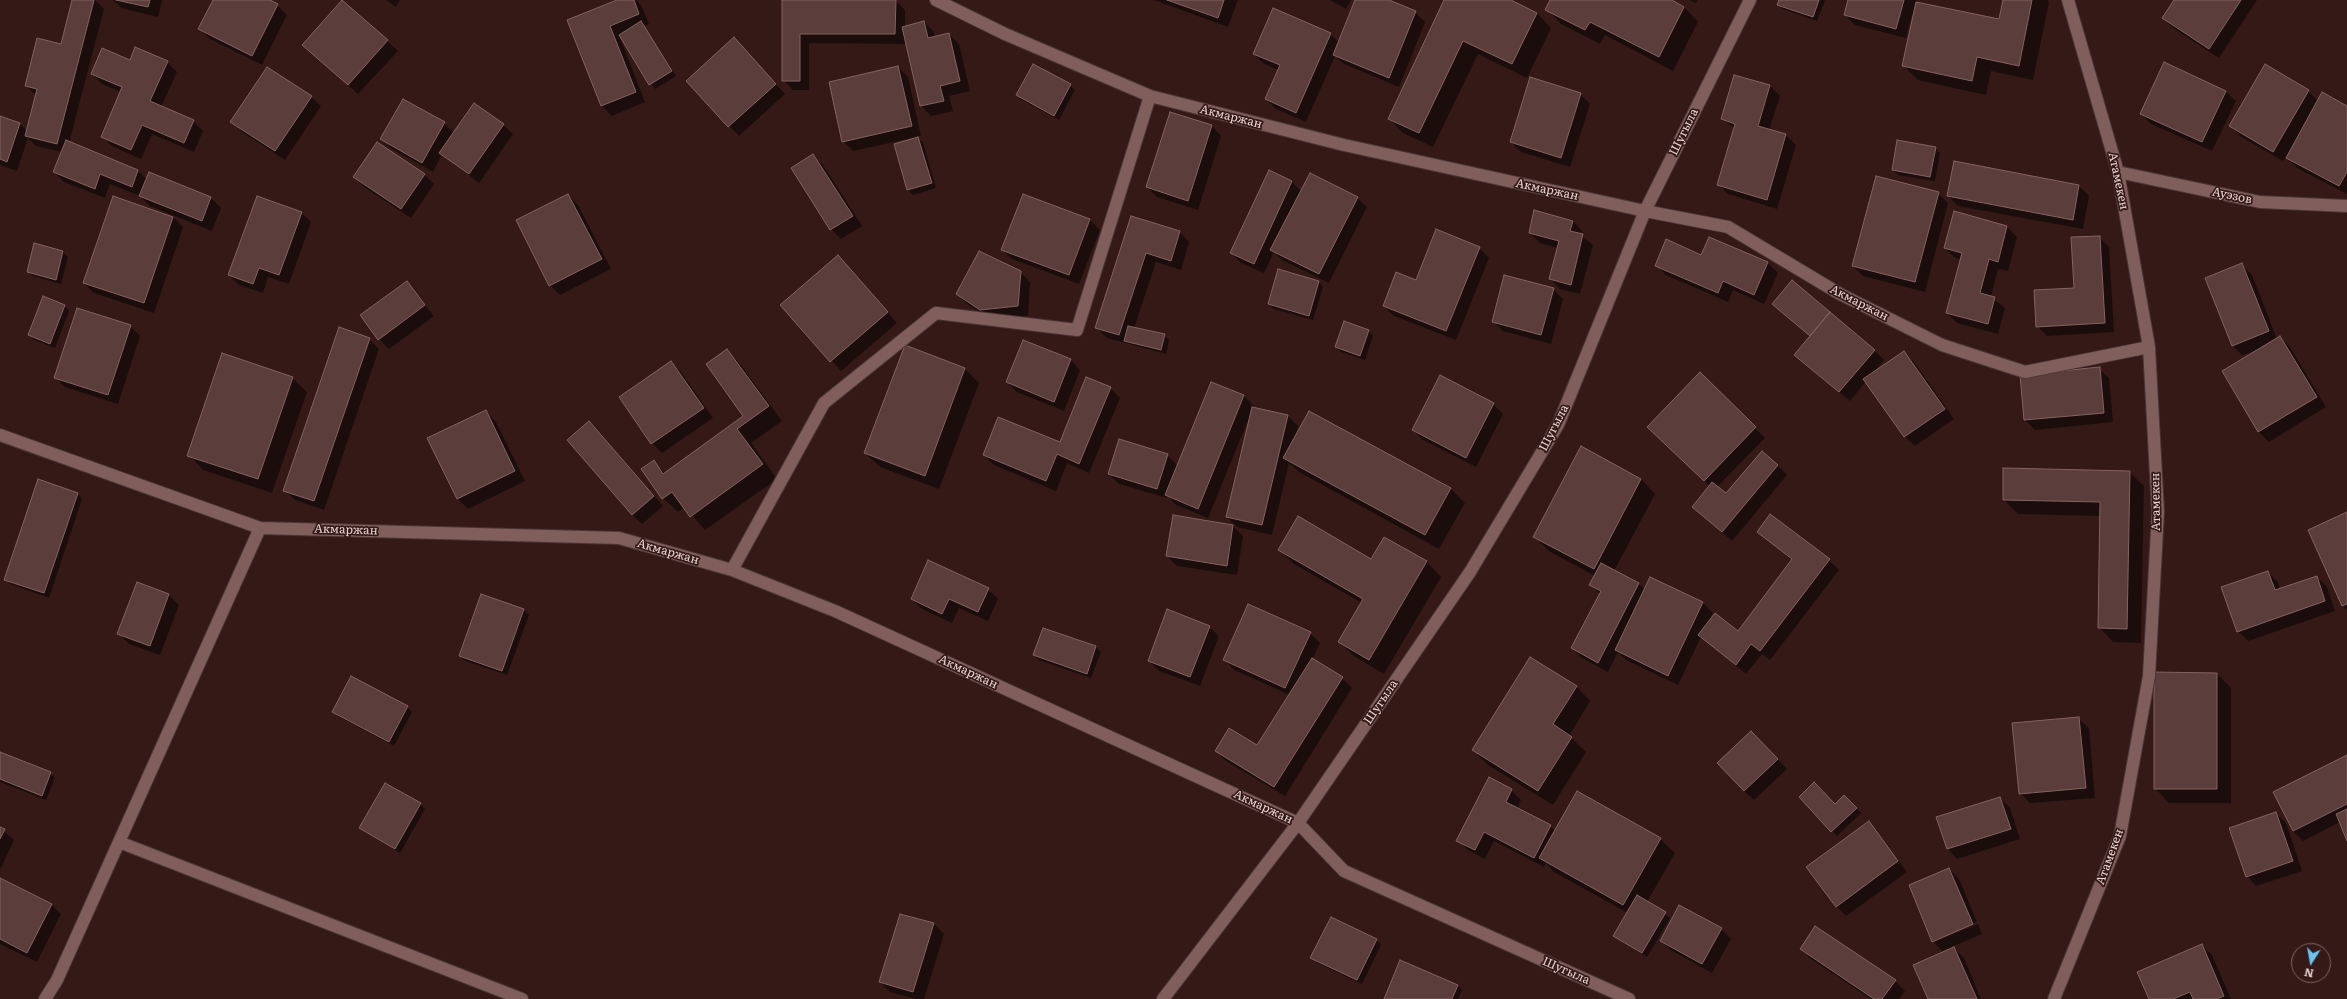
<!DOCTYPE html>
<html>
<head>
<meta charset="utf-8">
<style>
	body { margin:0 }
	#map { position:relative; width:2347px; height:999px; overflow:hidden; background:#341917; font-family:Literata,serif }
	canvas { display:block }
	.north { position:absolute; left:2291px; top:943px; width:40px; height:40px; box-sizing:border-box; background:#341917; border:1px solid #7c6462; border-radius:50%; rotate:191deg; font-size:11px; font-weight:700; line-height:16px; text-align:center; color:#e8d4d3 }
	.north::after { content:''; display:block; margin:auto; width:14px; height:18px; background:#6bc3f2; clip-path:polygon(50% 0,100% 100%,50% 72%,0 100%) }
</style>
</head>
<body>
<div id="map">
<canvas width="2347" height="999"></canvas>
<div class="north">N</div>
</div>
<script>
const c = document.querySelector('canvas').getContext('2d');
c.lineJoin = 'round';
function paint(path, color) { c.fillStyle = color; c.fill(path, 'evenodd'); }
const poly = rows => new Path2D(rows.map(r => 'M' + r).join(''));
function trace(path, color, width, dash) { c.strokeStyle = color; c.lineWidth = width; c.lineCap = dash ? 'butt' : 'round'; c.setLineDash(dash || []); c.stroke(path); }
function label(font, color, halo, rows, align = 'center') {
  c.font = font + ' Literata,serif'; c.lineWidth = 3.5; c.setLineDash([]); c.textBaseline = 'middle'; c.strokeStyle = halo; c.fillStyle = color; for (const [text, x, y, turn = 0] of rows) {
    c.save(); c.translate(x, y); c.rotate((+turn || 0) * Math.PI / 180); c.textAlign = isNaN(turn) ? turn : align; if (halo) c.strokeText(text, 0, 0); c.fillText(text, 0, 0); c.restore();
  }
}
const shadow = poly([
	[73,0,95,0,104,9,69,143,138,171,147,180,150,173,211,198,221,208,212,231,150,206,140,196,110,184,105,198,64,182,54,172,62,152,36,146,28,138,17,171,0,165,0,117,20,124,28,132,37,96,26,86,62,46],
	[113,0,162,0,158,17,121,8],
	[214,0,267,0,277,5,287,15,262,65,210,39,200,29],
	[386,0,400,0,396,7],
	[619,0,636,0,641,5,649,24,644,26,676,76,655,89,619,35,645,102,612,116,602,106,568,20],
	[783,0,895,0,905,10,905,27,924,22,934,32,935,37,949,34,959,44,970,91,949,96,953,111,931,116,921,106,906,39,905,44,809,43,809,90,793,90,783,80],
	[1154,0,1238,0,1228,27],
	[1330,0,1351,0,1346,9],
	[1356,0,1386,0,1415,12,1425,22,1399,87,1344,64,1335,56,1306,122,1276,109,1266,99,1279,70,1264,64,1254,54,1330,34,1339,42],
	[1445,0,1508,0,1537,13,1551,28,1527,78,1478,54,1433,147,1403,133,1389,118],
	[1551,0,1669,0,1684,7,1698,22,1673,71,1605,35,1600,44,1561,24,1547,9],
	[1689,0,1698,0,1696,3],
	[1780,0,1825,0,1817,21,1783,9,1778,4],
	[1849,0,1917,0,1916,3,1999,20,2004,0,2047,0,2049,2,2033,80,1991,71,1986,95,1918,80,1904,66,1914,16,1912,15,1906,38,1855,25,1845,15],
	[2175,0,2257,0,2219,58,2173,28,2163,18],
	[343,1,398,51,358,94,304,45],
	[744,48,785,94,739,136,687,81],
	[130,62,167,62,177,72,161,107,193,121,203,131,194,152,152,134,141,159,112,146,102,136,121,92,102,84,92,74],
	[1033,65,1070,85,1075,90,1059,120,1022,100,1017,95],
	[898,67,908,77,921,136,853,151,843,141],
	[1770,86,1780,96,1769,130,1786,135,1796,145,1777,209,1728,194,1718,184,1735,129,1723,119],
	[2308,91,2318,101,2347,107,2347,194,2297,168,2286,157,2283,161,2240,136,2230,126],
	[2226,92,2236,101,2212,151,2151,124,2141,114],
	[1580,94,1590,104,1570,167,1521,152,1511,142],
	[311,97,321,106,285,160,242,132,232,122],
	[444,123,454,133,503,125,513,134,479,183,442,154,433,172,392,149,382,139],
	[1212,126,1221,136,1198,210,1157,197,1147,187],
	[918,138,923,143,936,188,913,195,908,190,895,145],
	[1935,148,1940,153,1935,181,1898,175,1893,170],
	[813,155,823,165,862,226,841,239,831,229,792,169],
	[424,174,434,184,411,218,364,187,354,177],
	[1291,181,1301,191,1357,198,1367,207,1329,283,1282,260,1274,252,1264,273,1241,263,1231,253],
	[2079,186,2089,196,2083,229,1958,206,1948,196],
	[1938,193,1948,203,1925,292,1863,276,1853,266],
	[568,195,578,205,611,269,560,295,550,285],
	[1024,195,1090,220,1100,230,1079,284,1012,259,1002,250],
	[114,197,173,217,183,227,154,313,94,293,84,283],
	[302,213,311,222,289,284,268,277,263,293,239,285,229,275],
	[1955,213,2007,227,2017,237,2008,271,1998,269,1991,297,2005,308,1998,334,1957,323,1947,313,1961,259,1955,258,1945,248],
	[1132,217,1180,232,1189,242,1181,270,1156,262,1134,328,1164,335,1169,340,1166,354,1107,338,1097,328],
	[1573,221,1582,231,1581,235,1593,245,1580,294,1560,289,1550,279,1558,248,1540,243,1530,233],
	[2099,237,2109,247,2114,332,2047,336,2037,326,2075,289],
	[1710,238,1768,263,1778,273,1764,304,1733,290,1728,302,1666,275,1656,265,1702,256],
	[35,245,63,252,68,257,61,284,33,276,28,272],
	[1479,248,1489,258,1456,340,1394,316,1384,306,1417,281],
	[2242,265,2252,275,2277,339,2280,337,2290,347,2326,407,2269,442,2259,432,2223,371,2258,350,2242,355,2232,345],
	[848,267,897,323,841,371,782,305],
	[1020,272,1030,282,1028,316,991,319,967,304,957,294],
	[1318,282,1323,287,1313,320,1274,309,1269,304],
	[407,283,434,316,389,349,379,339],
	[1553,289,1563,299,1551,344,1503,331,1493,321],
	[43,298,65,306,69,311,55,348,34,340,29,335],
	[1773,304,1874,350,1884,360,1873,373,1904,352,1914,362,1954,419,1915,446,1905,437,1866,381,1850,401,1806,365,1811,337],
	[130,326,140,336,118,404,65,387,55,377],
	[1369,331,1373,336,1365,360,1341,352,1336,347],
	[369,339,379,349,324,510,295,500,285,491],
	[906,346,965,369,979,383,939,489,880,467,865,453],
	[727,350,741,365,782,421,751,443,777,479,705,530,685,507,678,512,663,498,653,462,665,473,745,416],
	[1071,360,1080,370,1064,411,1017,392,1007,382],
	[671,363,681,372,713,418,662,453,652,443,620,397],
	[2099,369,2109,378,2113,422,2035,430,2025,420],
	[1700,374,1765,438,1717,487,1727,495,1777,465,1787,475,1732,541,1693,507,1710,486,1659,436],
	[292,378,307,392,272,493,203,470,189,455],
	[1110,388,1120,398,1089,473,1067,463,1056,491,994,465,984,455,1060,443],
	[1244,396,1254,406,1253,408,1288,416,1298,426,1295,438,1450,488,1465,503,1439,549,1299,472,1289,463,1272,535,1237,527,1227,517,1251,413,1208,518,1176,505,1168,496,1167,498,1119,484,1109,474,1167,455,1178,466],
	[1493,404,1503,414,1476,467,1423,440,1413,430],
	[486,412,496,422,525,481,468,509,458,499,429,439],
	[599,432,663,506,642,524,632,515],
	[2129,472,2144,486,2141,643,2113,642,2099,627,2101,516,2018,514,2004,500],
	[1641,479,1655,494,1614,571,1639,584,1645,590,1650,578,1703,603,1713,613,1708,622,1738,633,1793,561,1758,532,1829,560,1839,570,1770,660,1762,654,1746,674,1701,637,1678,685,1626,660,1618,652,1608,672,1582,658,1572,648,1600,594,1591,585,1595,576,1549,551,1535,537],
	[78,494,82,499,49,598,10,584,5,579],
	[2347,513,2347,610,2343,606,2309,530],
	[1233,526,1243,536,1237,575,1177,566,1167,556],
	[1385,538,1427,562,1441,577,1384,674,1354,656,1339,642,1362,603,1294,564,1280,550,1372,561],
	[2268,572,2278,582,2280,590,2317,577,2327,587,2335,611,2248,641,2238,631],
	[138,583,169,595,179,605,160,655,129,644,119,634],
	[988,589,998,599,988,621,959,608,952,623,922,609,912,599],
	[524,610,529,615,507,675,465,661,460,656],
	[1209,627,1219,636,1200,686,1159,671,1149,661],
	[1044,629,1096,647,1101,652,1091,678,1039,660,1034,655],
	[1310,633,1320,643,1312,660,1342,678,1352,688,1285,796,1226,761,1216,751,1258,747,1290,695,1234,670,1225,660],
	[2217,674,2231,688,2231,803,2169,803,2155,788],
	[1576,686,1590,701,1569,736,1586,752,1553,805,1488,765,1473,750],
	[407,707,412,712,394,746,339,717,334,712],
	[2079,719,2089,728,2095,798,2030,803,2020,793],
	[1761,742,1787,769,1754,800,1744,791],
	[0,753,50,773,55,778,46,800,0,782],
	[2347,756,2347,838,2340,822,2303,841,2293,831,2274,792],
	[1511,790,1521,800,1517,809,1550,826,1555,831,1660,839,1675,853,1647,902,1670,918,1647,957,1614,936,1628,913,1554,872,1546,863,1544,867,1494,841,1485,859,1468,850,1458,840],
	[1844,796,1861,813,1837,836,1800,797,1835,806],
	[2000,798,2010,808,2020,839,1957,859,1948,849,1937,817],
	[420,804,425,809,400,853,360,828],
	[2276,814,2286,823,2302,871,2256,886,2247,876],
	[1868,822,1907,872,1846,916,1836,906],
	[0,828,14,840,1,868,0,868],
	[1949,869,1959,879,1977,922,1936,939,1936,941,1978,924,1982,934,1942,951,1933,941],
	[0,879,51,904,61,914,37,962,0,944],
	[901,915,934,924,944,934,924,999,916,999,890,992,880,982],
	[1721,929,1731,939,1712,973,1671,950,1661,941],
	[1376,940,1381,945,1362,984,1317,963,1312,958],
	[2202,946,2212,955,2231,999,2150,999],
	[1954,948,1964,958,1981,999,1929,999],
	[1801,949,1895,981,1905,991,1899,999,1871,999,1811,959],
	[1457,985,1462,990,1458,999,1385,999]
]);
const building = poly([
	[72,0,94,0,57,144,25,136,37,89,25,86,37,38,61,44,72,0],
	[116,0,150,0,148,7,116,0],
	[213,0,270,0,278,4,252,56,198,29,213,0],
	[342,0,388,40,348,85,302,45,342,0],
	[617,0,634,0,639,14,610,26,636,92,601,106,567,20,617,0],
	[782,0,896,0,895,34,800,34,800,81,782,81,782,0],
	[1167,0,1224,0,1218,18,1167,0],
	[1355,0,1389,0,1416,11,1389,78,1333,55,1355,0],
	[1444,0,1511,0,1537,13,1512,64,1463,41,1419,133,1388,119,1444,0],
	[1550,0,1672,0,1684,7,1659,57,1590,22,1585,30,1545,10,1550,0],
	[1779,0,1819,0,1813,17,1777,5,1779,0],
	[1848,0,1904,0,1896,29,1844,15,1848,0],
	[2003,0,2032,0,2019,66,1977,57,1972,81,1902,66,1916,2,1999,19,2003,0],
	[2174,0,2241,0,2209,49,2162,18,2174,0],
	[1273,8,1331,33,1296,113,1265,99,1280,65,1253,54,1273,8],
	[641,21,672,71,649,85,619,35,641,21],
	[924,21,928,38,949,33,960,81,940,86,944,101,920,106,902,27,924,21],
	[734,37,776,84,728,127,686,81,734,37],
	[135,47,168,61,150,101,194,120,184,143,142,125,131,150,101,137,122,87,91,74,102,48,130,60,135,47],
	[2164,62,2226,91,2202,142,2140,114,2164,62],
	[1033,64,1071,84,1054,116,1016,95,1033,64],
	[2265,64,2309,90,2273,152,2229,126,2265,64],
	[898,66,912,126,842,142,829,82,898,66],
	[267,67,312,96,275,151,230,122,267,67],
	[1734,75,1770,85,1758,126,1786,134,1767,200,1717,185,1735,124,1721,119,1734,75],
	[1530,77,1581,93,1561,158,1510,142,1530,77],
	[2322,92,2347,106,2347,172,2339,186,2286,158,2322,92],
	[403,99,445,122,422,163,380,139,403,99],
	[474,103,504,124,469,174,439,153,474,103],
	[1170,112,1212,125,1188,201,1146,187,1170,112],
	[0,116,20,123,7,162,0,159,0,116],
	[918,137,932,183,907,190,894,144,918,137],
	[66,140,138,170,132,187,100,174,95,189,53,172,66,140],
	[1897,140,1936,147,1930,177,1892,170,1897,140],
	[377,142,425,174,401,209,353,177,377,142],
	[813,154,853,216,830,230,791,168,813,154],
	[1954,161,2079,185,2073,220,1947,196,1954,161],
	[1269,170,1292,181,1254,264,1230,253,1269,170],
	[149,172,211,197,202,221,139,196,149,172],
	[1310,173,1358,197,1319,274,1270,250,1310,173],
	[1876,176,1939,192,1915,282,1852,266,1876,176],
	[568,194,602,259,549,286,516,220,568,194],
	[1023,194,1090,219,1069,275,1001,250,1023,194],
	[113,196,173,217,144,303,83,283,113,196],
	[257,196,302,212,279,275,259,268,253,284,228,275,257,196],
	[1534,210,1573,221,1570,231,1583,234,1571,285,1549,279,1559,241,1529,233,1534,210],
	[1954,211,2007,226,1998,262,1989,259,1980,293,1995,297,1988,324,1946,313,1962,253,1944,248,1954,211],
	[1131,216,1180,231,1171,261,1146,253,1119,335,1095,328,1131,216],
	[1436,229,1480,247,1446,331,1383,306,1396,272,1416,280,1436,229],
	[2100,236,2105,323,2036,327,2034,290,2074,288,2071,237,2100,236],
	[1709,237,1768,262,1754,295,1723,281,1718,293,1655,266,1666,239,1701,255,1709,237],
	[34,243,63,251,56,280,27,272,34,243],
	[979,251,1021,271,1018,306,980,310,956,294,979,251],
	[838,255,888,312,830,362,780,305,838,255],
	[2242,263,2269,331,2232,346,2205,278,2242,263],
	[1278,269,1319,281,1309,316,1268,304,1278,269],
	[1504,275,1554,288,1541,335,1492,322,1504,275],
	[1792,280,1830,312,1810,336,1772,304,1792,280],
	[407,281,425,305,378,340,360,315,407,281],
	[43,296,65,305,50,344,28,335,43,296],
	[77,308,131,325,108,395,54,378,77,308],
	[1830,312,1875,350,1839,392,1794,355,1830,312],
	[1344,321,1369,330,1360,356,1335,347,1344,321],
	[1128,326,1165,334,1161,350,1124,341,1128,326],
	[339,327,370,338,314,501,283,491,339,327],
	[2280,336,2317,397,2258,432,2222,371,2280,336],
	[1023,340,1071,359,1054,402,1006,382,1023,340],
	[905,345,965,368,925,476,864,453,905,345],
	[727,349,769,406,737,429,763,464,690,517,672,492,662,499,641,469,654,460,663,474,743,416,706,364,727,349],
	[1904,351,1945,409,1904,437,1863,379,1904,351],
	[222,353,293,377,258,479,187,456,222,353],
	[671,361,704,408,651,444,619,397,671,361],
	[2100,367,2104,413,2024,420,2020,375,2100,367],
	[1700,372,1756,427,1704,481,1647,427,1700,372],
	[1440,375,1494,403,1466,458,1412,430,1440,375],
	[1086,377,1111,387,1079,464,1057,454,1046,481,983,455,998,417,1060,442,1086,377],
	[1211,382,1244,395,1198,509,1165,495,1211,382],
	[1252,407,1288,415,1262,525,1226,517,1252,407],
	[486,410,515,471,457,499,427,438,486,410],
	[1309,411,1451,488,1425,535,1283,458,1309,411],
	[589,421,654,496,632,515,567,440,589,421],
	[1119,439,1168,454,1157,489,1108,474,1119,439],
	[1581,446,1641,479,1594,569,1533,537,1581,446],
	[1762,451,1778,465,1722,532,1692,507,1712,482,1726,493,1762,451],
	[2003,468,2130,471,2127,629,2098,628,2100,502,2003,500,2003,468],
	[38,479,78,493,44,593,4,580,38,479],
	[2347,512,2347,604,2342,606,2308,530,2347,512],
	[1770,514,1830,559,1760,651,1751,644,1736,665,1698,635,1715,613,1738,631,1792,559,1757,532,1770,514],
	[1173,515,1233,525,1227,566,1166,556,1173,515],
	[1298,516,1371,559,1384,537,1427,561,1369,660,1338,642,1363,599,1278,550,1298,516],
	[928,560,989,588,978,612,949,599,942,614,911,599,928,560],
	[1601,563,1639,583,1598,663,1571,648,1601,591,1589,585,1601,563],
	[2268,571,2275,590,2317,576,2325,601,2237,632,2221,587,2268,571],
	[1650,577,1703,602,1668,676,1615,650,1650,577],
	[137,582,169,594,150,646,117,634,137,582],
	[481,594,524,609,502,671,459,656,481,594],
	[1248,604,1311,632,1285,688,1223,660,1248,604],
	[1167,609,1210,626,1190,677,1148,661,1167,609],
	[1043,628,1096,646,1087,674,1033,655,1043,628],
	[1530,657,1577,686,1553,724,1572,737,1538,791,1472,750,1530,657],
	[1312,658,1343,677,1274,787,1215,751,1229,728,1257,745,1312,658],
	[2154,672,2217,673,2217,789,2154,789,2154,672],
	[351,676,408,706,389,742,332,712,351,676],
	[2079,717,2086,788,2019,794,2012,723,2079,717],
	[1751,731,1778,759,1744,791,1717,763,1751,731],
	[0,752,51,772,42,796,0,779,0,752],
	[2347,755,2347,804,2293,831,2273,792,2347,755],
	[1489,777,1512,789,1506,802,1551,825,1534,858,1484,832,1475,850,1456,841,1489,777],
	[1814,782,1835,804,1844,795,1857,808,1831,832,1799,797,1814,782],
	[385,783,421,803,395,849,359,828,385,783],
	[1577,791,1661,838,1623,905,1539,858,1577,791],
	[2000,797,2011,829,1947,849,1936,817,2000,797],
	[2347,809,2347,841,2336,814,2347,809],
	[2276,812,2293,861,2246,877,2229,828,2276,812],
	[1869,821,1898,861,1836,907,1806,867,1869,821],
	[0,827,5,829,0,839,0,827],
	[1949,868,1973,924,1932,942,1909,885,1949,868],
	[0,878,52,904,27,953,0,939,0,878],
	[1637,895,1666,912,1642,953,1613,936,1637,895],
	[1679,905,1722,928,1702,964,1660,941,1679,905],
	[900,914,934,923,913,992,879,982,900,914],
	[1331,917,1377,939,1357,980,1310,958,1331,917],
	[1815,926,1896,980,1882,999,1874,999,1800,949,1815,926],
	[2202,944,2224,996,2217,999,2193,999,2190,992,2173,999,2149,999,2137,972,2202,944],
	[1954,947,1977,999,1928,999,1913,965,1954,947],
	[1400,960,1458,985,1452,999,1384,999,1400,960]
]);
const minor = poly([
	[936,0,1005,34,1150,96,1344,145,1645,211,1728,227,1840,294,1942,345,2025,372,2149,347],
	[2118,172,2260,202,2347,206],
	[0,435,260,528,619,538,732,570,835,611,1298,823,1344,871,1629,999],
	[732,570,824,403,936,313,1077,330,1150,96],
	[119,842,522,999],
	[45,999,57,980,260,528],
	[1163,999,1298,823,1470,572,1558,425,1645,211,1750,0],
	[2054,999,2120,836,2149,676,2158,512,2149,347,2118,172,2068,0]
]);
const streetNames = [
	["Акмаржан",1231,117,14],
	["Шугыла",1684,132,-64],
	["Атамекен",2118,181,78],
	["Акмаржан",1547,190,12],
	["Ауэзов",2232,196,12],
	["Акмаржан",1859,303,27],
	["Шугыла",1554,428,-63],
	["Атамекен",2156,502,-91],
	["Акмаржан",346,530,2],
	["Акмаржан",668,552,16],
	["Акмаржан",968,672,25],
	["Шугыла",1381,702,-56],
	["Акмаржан",1263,807,25],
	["Атамекен",2110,857,-70],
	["Шугыла",1566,971,24]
];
paint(shadow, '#0007');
paint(building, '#5b3d3b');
trace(building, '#846361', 1);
trace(minor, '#4b3636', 14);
trace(minor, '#7f5e5c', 12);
label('12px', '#e8d4d3', '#341917', streetNames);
</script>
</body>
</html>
